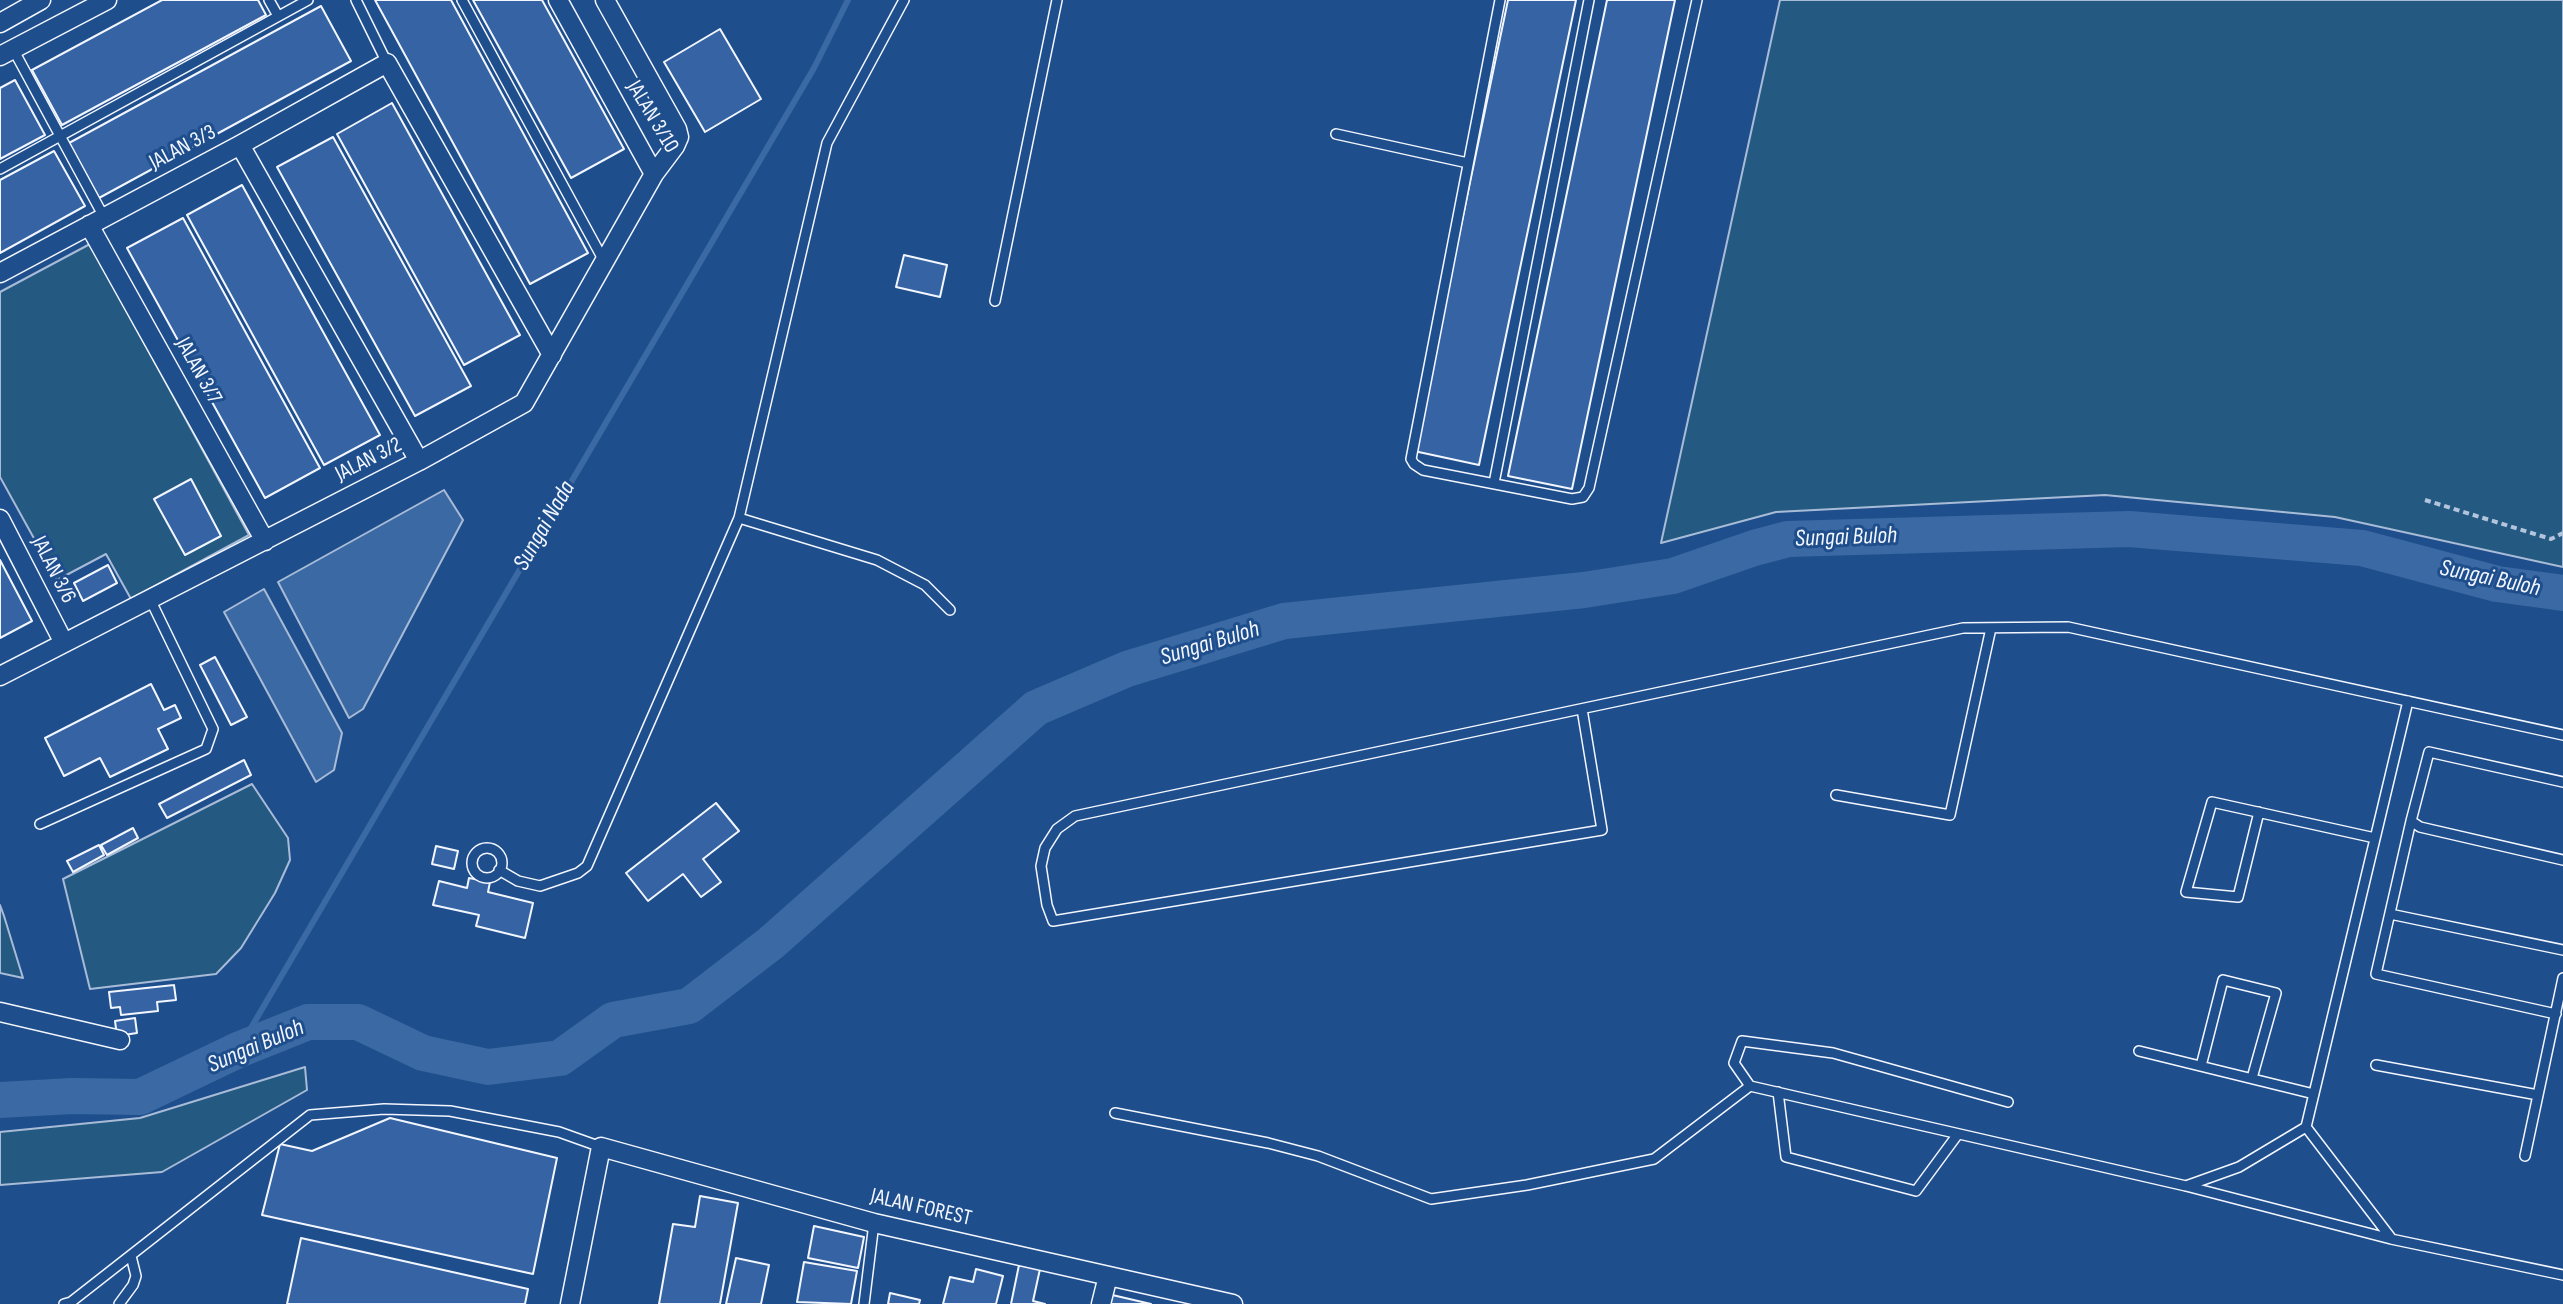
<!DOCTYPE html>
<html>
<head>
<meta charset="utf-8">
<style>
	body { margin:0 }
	canvas { display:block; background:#1f4e8c }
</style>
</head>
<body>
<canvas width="2563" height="1304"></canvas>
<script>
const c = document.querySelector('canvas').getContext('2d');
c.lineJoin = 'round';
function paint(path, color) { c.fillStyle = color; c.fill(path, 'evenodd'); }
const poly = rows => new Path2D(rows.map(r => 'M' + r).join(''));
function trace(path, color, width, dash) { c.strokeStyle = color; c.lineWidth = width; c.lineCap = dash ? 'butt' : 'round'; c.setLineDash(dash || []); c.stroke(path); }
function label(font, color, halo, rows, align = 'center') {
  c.font = font + ' "Sofia Sans Condensed",sans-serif'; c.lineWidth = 6; c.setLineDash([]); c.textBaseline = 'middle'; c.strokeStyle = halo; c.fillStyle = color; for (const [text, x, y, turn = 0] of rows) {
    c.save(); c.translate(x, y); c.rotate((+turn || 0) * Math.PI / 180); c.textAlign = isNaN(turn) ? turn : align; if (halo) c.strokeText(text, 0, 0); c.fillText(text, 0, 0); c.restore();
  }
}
const green = poly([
	[1780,0,2563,0,2563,567,2335,517,2105,495,1776,512,1661,543,1780,0],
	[90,244,249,535,131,599,106,554,57,580,0,477,0,292,90,244],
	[252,784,288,838,290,860,275,893,241,948,216,974,90,989,63,879,252,784],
	[0,905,4,916,23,978,0,973,0,905],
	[305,1067,307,1090,162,1172,0,1185,0,1132,140,1118,305,1067]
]);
const water = poly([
	[444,490,463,520,363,709,349,718,278,582,444,490],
	[264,589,342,733,334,770,316,782,224,612,264,589]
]);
const stream = poly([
	[238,1050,814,68,848,0]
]);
const river = poly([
	[0,1100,72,1096,140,1097,238,1050,308,1022,358,1022,423,1053,488,1067,560,1058,613,1020,689,1006,771,943,1036,708,1127,669,1284,621,1584,590,1673,576,1754,548,1788,539,2129,529,2362,548,2497,584,2563,593]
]);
const building = poly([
	[162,0,258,0,266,15,62,125,32,70,162,0],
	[375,0,451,0,588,253,530,284,375,0],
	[473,0,542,0,624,149,571,178,473,0],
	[1508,0,1576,0,1479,465,1414,451,1508,0],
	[1607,0,1675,0,1572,489,1508,476,1607,0],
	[321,6,351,61,99,198,69,143,321,6],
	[720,29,761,99,705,132,664,62,720,29],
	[15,80,45,135,0,159,0,88,15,80],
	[392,103,520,335,464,365,337,134,392,103],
	[333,137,471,386,415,416,277,167,333,137],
	[54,151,85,206,0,253,0,180,54,151],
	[242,185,380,435,324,465,187,215,242,185],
	[183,218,320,468,265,498,127,248,183,218],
	[904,255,947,265,940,297,896,287,904,255],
	[191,479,221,536,185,555,154,499,191,479],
	[0,560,32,621,0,638,0,560],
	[108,565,117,583,83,601,74,583,108,565],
	[215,657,247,717,231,725,200,665,215,657],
	[151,684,164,710,175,705,181,718,158,729,168,749,110,777,100,758,64,776,45,738,151,684],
	[244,760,251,775,167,818,159,804,244,760],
	[716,803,739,831,703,859,721,882,701,897,683,874,648,901,626,873,716,803],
	[133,828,138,838,107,855,101,845,133,828],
	[99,845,104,855,73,872,67,861,99,845],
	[436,846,458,851,454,869,432,864,436,846],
	[469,878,490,882,488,892,533,903,525,938,476,926,479,915,433,905,439,881,467,888,469,878],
	[174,985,176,1000,157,1002,158,1011,121,1015,120,1007,111,1008,109,992,174,985],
	[135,1018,137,1033,117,1036,115,1021,135,1018],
	[390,1118,557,1158,533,1274,262,1215,280,1144,312,1151,390,1118],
	[700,1196,738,1203,720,1304,659,1304,673,1224,695,1227,700,1196],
	[814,1226,864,1237,858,1268,808,1258,814,1226],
	[301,1238,528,1289,525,1304,287,1304,301,1238],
	[736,1258,769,1265,761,1304,726,1304,736,1258],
	[804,1262,857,1271,851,1304,797,1302,804,1262],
	[1019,1265,1040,1269,1033,1301,1045,1304,1011,1304,1019,1265],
	[976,1269,1003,1276,996,1304,943,1304,950,1277,973,1282,976,1269],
	[890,1293,920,1300,919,1304,888,1304,890,1293],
	[1108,1294,1151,1304,1105,1304,1108,1294]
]);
const path = poly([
	[2425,500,2551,539,2563,533]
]);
const lane = poly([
	[269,0,278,16],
	[356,0,387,63],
	[462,0,604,261],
	[1500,0,1411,459,1414,464,1423,470,1572,499,1583,497,1589,488,1697,0],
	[13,49,104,217],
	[1336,134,1468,163],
	[0,169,308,0],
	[995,301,1057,0],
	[1494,483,1589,0],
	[739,518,877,560,925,585,950,610],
	[1582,709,1602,830,1053,921,1047,905,1041,866,1045,848,1057,829,1075,816,1963,628,2068,627,2563,735],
	[2563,782,2429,752,2411,821,2420,827,2563,860],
	[1836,795,1950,815,1991,628],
	[2259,812,2238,897,2186,892,2212,802,2375,838],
	[2411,821,2376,974,2556,1014],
	[40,824,206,749,213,729,150,599],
	'472 863a15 15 0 1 1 30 0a15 15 0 1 1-30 0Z',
	[499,870,518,881,540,886,578,873,587,866,739,518,827,143,904,0],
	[2390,914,2563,950],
	[2139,1051,2314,1094],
	[2376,1065,2538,1095],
	[2201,1066,2223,980,2276,993,2252,1078],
	[1778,1092,1786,1157,1916,1191,1958,1134],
	[2008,1102,1833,1053,1742,1041,1734,1063,1750,1086,2186,1186,2391,1239,2563,1275],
	[1115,1113,1268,1143,1318,1156,1431,1199,1527,1185,1654,1159,1750,1086],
	[2306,1127,2391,1238],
	[2525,1156,2563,978],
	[2186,1186,2239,1167,2306,1127,2408,701],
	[64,1304,71,1302,310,1115,384,1109,450,1111,559,1132,601,1147],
	[119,1304,133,1285,136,1276,131,1256],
	[864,1304,874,1223]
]);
const street = poly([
	[558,0,654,174],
	[0,23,41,0],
	[0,56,107,0],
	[240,145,419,461],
	[89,225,265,541],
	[0,273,240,145,387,63,552,355],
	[0,519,64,643],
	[0,676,419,461,524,403,654,174,675,146,679,137,677,129,605,0],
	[0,1012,120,1040],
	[570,1304,601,1147,874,1223,1233,1304],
	[1101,1304,1108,1276]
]);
const streetNames = [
	["JALAN 3/10",652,117,59],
	["JALAN 3/3",183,148,-28],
	["JALAN 3/7",198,371,61],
	["JALAN 3/2",369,460,-27],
	["JALAN 3/6",53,570,63],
	["JALAN FOREST",921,1208,13]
];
const waterNames = [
	["Sungai Nada",545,526,-60],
	["Sungai Buloh",1846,538,-2],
	["Sungai Buloh",2490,579,12],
	["Sungai Buloh",1210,644,-17],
	["Sungai Buloh",256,1047,-23]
];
paint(green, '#245a82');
trace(green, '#a8bbd7', 2);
paint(water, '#3b69a3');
trace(water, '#a8bbd7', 2);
trace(stream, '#3b69a3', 6);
trace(river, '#3b69a3', 36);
paint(building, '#3563a3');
trace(building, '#f2f6ff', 2);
trace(lane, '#f2f6ff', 12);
trace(street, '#f2f6ff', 21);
trace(path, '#b3c4dc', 4, [6, 4]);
trace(lane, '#1f4e8c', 9);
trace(street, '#1f4e8c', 18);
label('22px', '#f2f6ff', '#1f4e8c', streetNames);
label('italic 24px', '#f2f6ff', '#1f4e8c', waterNames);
</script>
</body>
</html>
